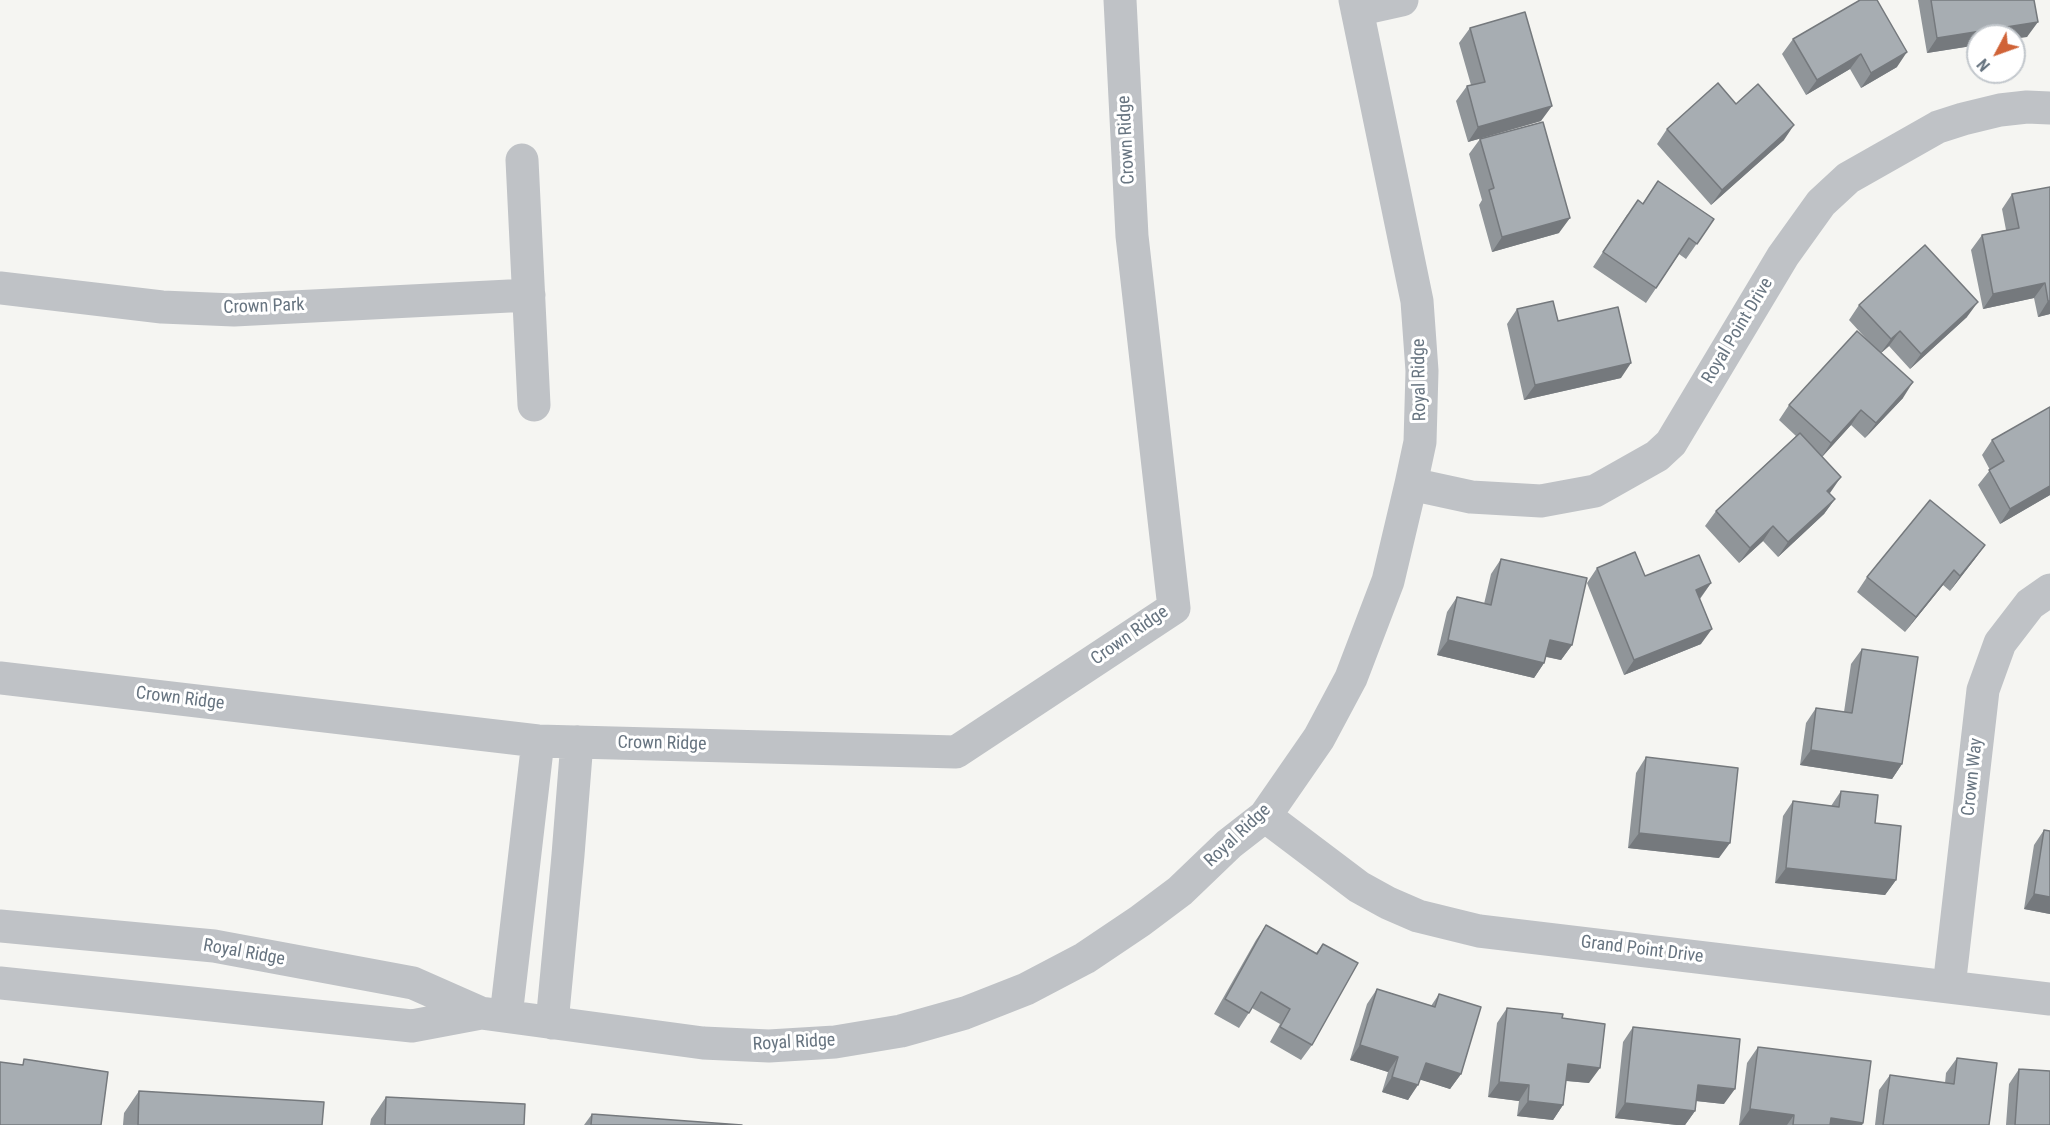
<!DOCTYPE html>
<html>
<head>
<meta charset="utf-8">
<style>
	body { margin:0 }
	#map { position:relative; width:2050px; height:1125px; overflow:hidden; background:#f5f5f2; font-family:"Roboto Condensed",sans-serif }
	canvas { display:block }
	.north { position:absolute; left:1966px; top:24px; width:60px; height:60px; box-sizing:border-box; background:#fff; border:2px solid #c2c7cc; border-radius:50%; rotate:229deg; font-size:16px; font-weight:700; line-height:24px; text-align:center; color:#677480 }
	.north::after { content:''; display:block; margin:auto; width:21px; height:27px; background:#d06337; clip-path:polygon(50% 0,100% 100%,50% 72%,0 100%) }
</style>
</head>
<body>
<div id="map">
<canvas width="2050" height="1125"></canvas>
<div class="north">N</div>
</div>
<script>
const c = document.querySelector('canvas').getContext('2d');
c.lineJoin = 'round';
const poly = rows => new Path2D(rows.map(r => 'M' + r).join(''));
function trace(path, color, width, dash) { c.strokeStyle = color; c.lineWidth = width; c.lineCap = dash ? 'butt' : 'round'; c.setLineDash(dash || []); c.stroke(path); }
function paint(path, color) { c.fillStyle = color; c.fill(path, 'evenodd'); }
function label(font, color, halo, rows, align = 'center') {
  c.font = font + ' "Roboto Condensed",sans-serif'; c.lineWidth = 6; c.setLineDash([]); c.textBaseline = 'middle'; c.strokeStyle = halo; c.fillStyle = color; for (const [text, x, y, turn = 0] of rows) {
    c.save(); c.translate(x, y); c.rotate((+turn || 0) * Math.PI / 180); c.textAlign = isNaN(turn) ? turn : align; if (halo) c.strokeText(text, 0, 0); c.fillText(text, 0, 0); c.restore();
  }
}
const minor = poly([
	[1357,10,1402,0],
	[522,160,534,405],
	[0,288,162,307,234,310,529,295],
	[1411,484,1471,497,1541,501,1595,491,1657,456,1671,443,1783,256,1821,203,1848,178,1938,127,1963,119,2000,110,2027,107,2050,108],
	[0,678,538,741,956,752,1174,608,1132,236,1120,0],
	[1265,816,1359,887,1388,903,1418,916,1479,931,2050,999],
	[0,926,214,946,413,983,481,1013,703,1043,769,1046,835,1042,901,1031,965,1013,1026,989,1085,958,1140,921,1180,891,1229,844,1265,816,1319,738,1351,678,1388,581,1411,484,1420,442,1422,371,1417,301,1355,0],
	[0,983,412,1026,481,1013],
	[1949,987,1983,690,2000,643,2030,604,2050,590],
	[506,1016,538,741],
	[552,1023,568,855,577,742]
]);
const wall = poly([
	[1860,0,1897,67,1861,88,1850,69,1806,95,1782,54,1793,39],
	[1918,0,2034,0,2027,37,1978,36,1978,45,1927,53],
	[1470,28,1541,121,1468,142,1456,101,1467,86,1471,85,1459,43],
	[1736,104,1784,140,1711,205,1657,144,1667,129],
	[1480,139,1559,233,1492,252,1479,205,1482,200,1469,154],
	[1658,181,1714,219,1686,259,1679,254,1646,303,1593,267,1627,215,1643,203],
	[2050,187,2050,314,2038,317,2034,298,1983,309,1971,250,1982,235,2006,230,2002,209,2012,194],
	[1859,305,1967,317,1910,369,1889,346,1881,353,1903,398,1865,438,1851,425,1822,457,1829,493,1835,499,1824,514,1778,557,1763,541,1739,563,1705,526,1716,511,1796,436,1779,420,1789,405,1870,343,1849,320],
	[1517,309,1558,321,1621,378,1524,400,1507,324],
	[2050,407,2050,495,2000,524,1978,485,1990,470,1982,455,1992,440],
	[1985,545,1974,560,1950,591,1943,585,1905,632,1857,592,1867,577],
	[1501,559,1572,645,1561,660,1546,657,1544,663,1534,678,1437,655,1447,612,1457,597,1484,604,1491,574],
	[1597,568,1645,576,1711,583,1700,599,1701,644,1624,675,1587,583],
	[1862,649,1902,764,1892,779,1800,765,1806,723,1816,708,1844,712,1851,664],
	[1646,757,1719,858,1628,848,1636,773],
	[1841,791,1875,823,1896,880,1885,895,1775,883,1783,816,1793,801,1831,806],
	[2044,830,2050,831,2050,914,2024,909,2034,845],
	[1266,925,1316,953,1323,944,1312,1045,1301,1060,1270,1042,1280,1024,1252,1008,1239,1028,1214,1014,1256,940],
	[1377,989,1431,1006,1439,994,1461,1074,1450,1089,1420,1079,1408,1100,1382,1092,1388,1072,1350,1060,1367,1004],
	[1507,1008,1562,1018,1589,1083,1566,1081,1563,1105,1553,1120,1517,1116,1519,1101,1488,1097,1497,1023],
	[1633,1027,1724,1104,1696,1101,1695,1111,1685,1125,1677,1125,1615,1118,1623,1042],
	[1758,1047,1863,1123,1862,1125,1739,1125,1747,1063],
	[1957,1058,1989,1125,1875,1125,1879,1090,1890,1075,1945,1083,1946,1073],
	[2019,1069,2050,1125,2006,1125,2009,1084],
	[139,1091,322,1125,123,1125,124,1113],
	[386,1097,524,1125,370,1125,371,1119],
	[592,1114,742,1125,584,1125]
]);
const shadedWall = poly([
	[2038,22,2027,37,2014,39,2014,36,1978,36,1978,45,1927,53,1937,38],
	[1907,52,1897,67,1861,88,1871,73],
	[1861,54,1850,69,1806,95,1817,80],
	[1552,106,1541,121,1468,142,1478,127],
	[1794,125,1784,140,1711,205,1722,190],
	[1570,218,1559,233,1492,252,1502,237],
	[2045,283,2034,298,1983,309,1993,294],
	[2048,301,2050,301,2050,314,2038,317],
	[1978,302,1967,317,1910,369,1921,354],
	[1900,331,1889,346,1880,354,1891,339],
	[1631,363,1621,378,1524,400,1535,385],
	[1913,382,1903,398,1865,438,1876,423],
	[1861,410,1851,425,1821,458,1831,443],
	[1841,477,1830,493,1816,506,1827,491],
	[2050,486,2050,495,2000,524,2010,509],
	[1835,499,1824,514,1778,557,1788,542],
	[1773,526,1763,541,1739,563,1750,548],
	[1985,545,1974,560,1950,591,1960,576],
	[1954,570,1943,585,1905,632,1916,617],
	[1711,583,1700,598,1685,605,1696,590],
	[1712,629,1701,644,1624,675,1634,660],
	[1448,640,1544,663,1534,678,1437,655],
	[1550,640,1572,645,1561,660,1539,655],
	[1811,750,1902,764,1892,779,1800,765],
	[1639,833,1730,843,1719,858,1628,848],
	[1786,868,1896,880,1885,895,1775,883],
	[2034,894,2050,897,2050,914,2024,909],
	[1360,1045,1398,1057,1388,1072,1350,1060],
	[1426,1063,1461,1074,1450,1089,1415,1078],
	[1568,1064,1600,1068,1589,1083,1558,1080],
	[1392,1077,1418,1085,1408,1100,1382,1092],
	[1499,1082,1529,1085,1519,1101,1488,1097],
	[1698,1085,1735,1089,1724,1104,1687,1100],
	[1528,1101,1563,1105,1553,1120,1517,1116],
	[1625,1103,1695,1111,1685,1125,1677,1125,1615,1118],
	[1750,1109,1794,1115,1787,1125,1739,1125],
	[1831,1118,1863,1123,1862,1125,1826,1125]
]);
const building = poly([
	[1860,0,1877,0,1907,52,1871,73,1861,54,1817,80,1793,39,1860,0],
	[1931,0,2034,0,2038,22,1937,38,1931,0],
	[1525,12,1552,106,1478,127,1467,86,1485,82,1470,28,1525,12],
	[1718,83,1736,104,1758,84,1794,125,1722,190,1667,129,1718,83],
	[1543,122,1570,218,1502,237,1489,190,1494,188,1480,139,1543,122],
	[1658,181,1714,219,1697,244,1689,238,1656,288,1603,252,1638,200,1643,204,1658,181],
	[2050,187,2050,301,2048,301,2045,283,1993,294,1982,235,2019,228,2012,194,2050,187],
	[1925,245,1978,302,1921,354,1900,331,1891,339,1859,305,1925,245],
	[1553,301,1558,321,1618,307,1631,363,1535,385,1517,309,1553,301],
	[1857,331,1913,382,1876,423,1861,410,1831,443,1789,405,1857,331],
	[2050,407,2050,486,2010,509,1989,470,2004,461,1992,440,2050,407],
	[1800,433,1841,477,1827,491,1835,499,1788,542,1773,526,1750,548,1716,511,1800,433],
	[1930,500,1985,545,1960,576,1954,570,1916,617,1867,577,1930,500],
	[1635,552,1645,576,1699,555,1711,583,1696,590,1712,629,1634,660,1597,568,1635,552],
	[1501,559,1587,578,1572,645,1550,640,1544,663,1448,640,1457,597,1491,605,1501,559],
	[1862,649,1918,657,1902,764,1811,750,1816,708,1852,713,1862,649],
	[1646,757,1738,768,1730,843,1639,833,1646,757],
	[1841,791,1878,795,1875,823,1901,826,1896,880,1786,868,1793,801,1839,807,1841,791],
	[2044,830,2050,831,2050,897,2034,894,2044,830],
	[1266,925,1317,954,1323,944,1358,963,1312,1045,1280,1027,1290,1009,1261,992,1249,1013,1225,999,1266,925],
	[1377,989,1435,1007,1439,994,1481,1007,1461,1074,1426,1063,1418,1085,1392,1077,1398,1057,1360,1045,1377,989],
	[1507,1008,1563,1014,1562,1018,1605,1024,1600,1068,1568,1064,1563,1105,1528,1101,1529,1085,1499,1082,1507,1008],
	[1633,1027,1740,1039,1735,1089,1698,1085,1695,1111,1625,1103,1633,1027],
	[1758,1047,1871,1061,1863,1123,1831,1118,1830,1125,1793,1125,1794,1115,1750,1109,1758,1047],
	[1957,1058,1997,1063,1989,1125,1883,1125,1890,1075,1954,1084,1957,1058],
	[24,1059,108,1072,101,1125,0,1125,0,1062,23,1065,24,1059],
	[2019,1069,2050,1071,2050,1125,2015,1125,2019,1069],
	[139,1091,324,1102,322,1125,138,1125,139,1091],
	[386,1097,525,1104,524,1125,385,1125,386,1097],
	[592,1114,742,1125,591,1125,592,1114]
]);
const streetNames = [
	["Crown Ridge",1127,140,-93],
	["Crown Park",264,307,-2],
	["Royal Point Drive",1738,331,-59],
	["Royal Ridge",1420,380,-91],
	["Crown Ridge",1130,636,-35],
	["Crown Ridge",180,699,7],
	["Crown Ridge",662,744,1],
	["Crown Way",1973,777,-84],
	["Royal Ridge",1238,836,-43],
	["Grand Point Drive",1642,950,7],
	["Royal Ridge",244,953,10],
	["Royal Ridge",794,1043,-3]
];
trace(minor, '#bfc2c6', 33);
paint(wall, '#909599');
paint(shadedWall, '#75797d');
paint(building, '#a7adb2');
trace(building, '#75797d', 1.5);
label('18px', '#677480', '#fff', streetNames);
</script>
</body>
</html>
